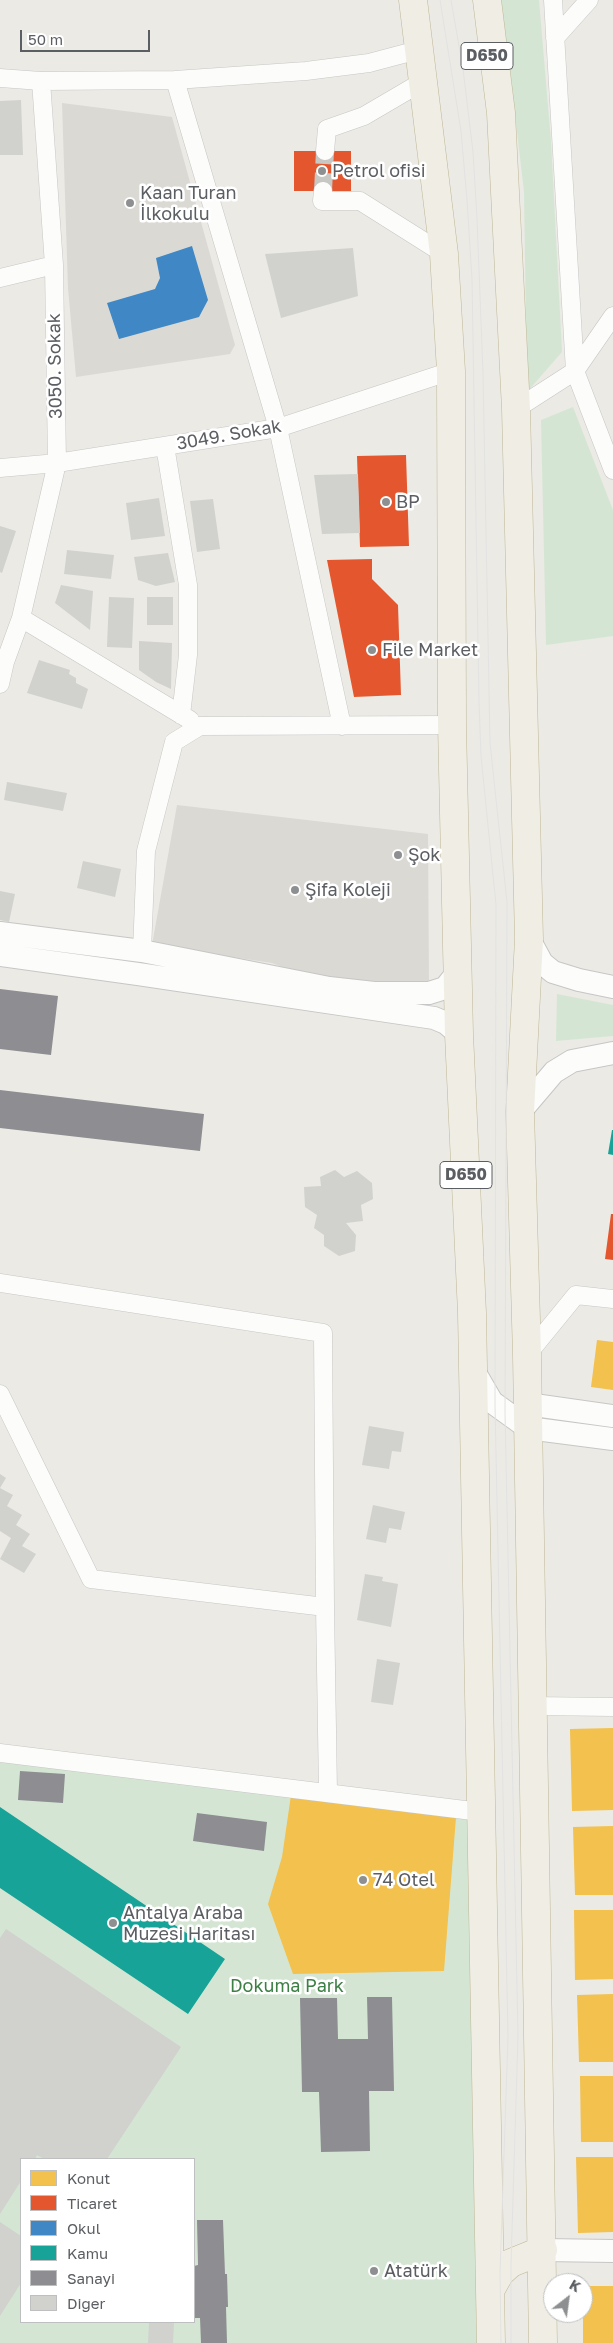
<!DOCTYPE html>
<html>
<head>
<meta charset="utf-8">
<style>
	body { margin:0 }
	#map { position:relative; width:613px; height:2343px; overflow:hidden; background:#ebeae5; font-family:"Golos Text",sans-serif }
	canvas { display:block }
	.legend { position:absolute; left:20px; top:2158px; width:175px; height:165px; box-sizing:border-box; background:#fff; border:1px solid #bdbfc0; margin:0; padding:6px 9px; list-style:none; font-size:15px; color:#5b5e62 }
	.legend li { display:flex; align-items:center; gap:10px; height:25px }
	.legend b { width:25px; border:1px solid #bdbfc0 }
	.north { position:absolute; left:543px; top:2273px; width:50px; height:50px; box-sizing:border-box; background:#fff; border:1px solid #bdbfc0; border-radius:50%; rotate:30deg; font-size:14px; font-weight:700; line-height:20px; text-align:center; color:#5b5e62 }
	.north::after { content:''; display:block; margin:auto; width:18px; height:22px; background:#8d8f90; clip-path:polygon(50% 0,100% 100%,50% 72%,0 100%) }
	.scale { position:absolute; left:20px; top:30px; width:130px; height:22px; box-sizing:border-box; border:2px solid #5b5e62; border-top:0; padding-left:6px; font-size:15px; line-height:18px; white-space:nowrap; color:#5b5e62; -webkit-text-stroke:4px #fff; paint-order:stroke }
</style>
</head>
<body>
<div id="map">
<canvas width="613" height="2343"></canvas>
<ul class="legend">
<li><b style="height:14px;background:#f2c14e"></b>Konut</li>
<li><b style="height:14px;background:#e4572e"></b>Ticaret</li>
<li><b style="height:14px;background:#3f88c5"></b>Okul</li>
<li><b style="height:14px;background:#17a398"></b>Kamu</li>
<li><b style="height:14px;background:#8d8d92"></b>Sanayi</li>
<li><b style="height:14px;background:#d1d1ce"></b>Diğer</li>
</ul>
<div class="north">K</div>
<div class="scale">50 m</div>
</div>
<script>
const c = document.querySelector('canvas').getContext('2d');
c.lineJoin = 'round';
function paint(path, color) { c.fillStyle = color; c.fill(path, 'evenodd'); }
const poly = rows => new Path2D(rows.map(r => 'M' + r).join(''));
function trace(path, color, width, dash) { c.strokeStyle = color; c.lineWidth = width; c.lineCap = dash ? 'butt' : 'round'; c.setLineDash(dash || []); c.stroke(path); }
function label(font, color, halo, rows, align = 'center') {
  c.font = font + ' "Golos Text",sans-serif'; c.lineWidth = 5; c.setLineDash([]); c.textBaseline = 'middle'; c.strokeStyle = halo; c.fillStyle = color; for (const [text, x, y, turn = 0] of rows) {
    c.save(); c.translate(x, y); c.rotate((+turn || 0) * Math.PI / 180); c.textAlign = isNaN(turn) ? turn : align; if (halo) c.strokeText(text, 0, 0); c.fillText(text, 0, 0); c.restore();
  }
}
const education = poly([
	[62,103,172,117,235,345,230,354,76,377,68,288],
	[177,805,428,834,429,986,314,979,272,963,152,945]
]);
const green = poly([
	[498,0,539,0,551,141,562,352,527,392,524,192,510,72],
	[573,407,613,510,613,636,546,645,541,420],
	[557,994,613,1005,613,1036,556,1041],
	[0,1753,481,1812,488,2343,0,2343],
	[21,2159,194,2159,194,2322,21,2322]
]);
const homes = poly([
	[597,1340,613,1342,613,1390,591,1387],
	[613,1728,613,1810,572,1811,570,1729],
	[291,1795,456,1817,444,1971,293,1974,268,1904,282,1857],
	[613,1826,613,1895,575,1895,573,1827],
	[574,1910,613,1910,613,1979,575,1980],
	[613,1994,613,2062,579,2062,577,1995],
	[580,2076,613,2076,613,2142,581,2142],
	[576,2157,613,2157,613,2232,578,2233],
	[583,2286,613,2286,613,2343,583,2343]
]);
const shops = poly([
	[294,151,351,151,351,191,294,191],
	[406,455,409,546,360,547,357,456],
	[372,559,372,579,398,605,401,695,354,697,327,560],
	[611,1214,613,1214,613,1260,605,1259]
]);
const schools = poly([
	[192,246,208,300,199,317,119,339,107,303,155,289,160,278,156,258]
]);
const public = poly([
	[612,1130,613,1130,613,1155,608,1154],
	[0,1807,225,1959,188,2014,0,1888]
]);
const industry = poly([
	[0,989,58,996,51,1055,0,1049],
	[0,1090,204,1114,200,1151,0,1128],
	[20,1771,65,1774,63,1803,18,1800],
	[197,1813,267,1822,264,1851,193,1841],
	[367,1997,392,1997,394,2091,369,2091,370,2151,321,2152,319,2092,302,2092,300,1998,337,1998,338,2039,368,2039],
	[197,2220,223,2220,225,2274,227,2274,228,2307,226,2307,227,2343,201,2343,200,2318,194,2318,194,2266,198,2265]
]);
const building = poly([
	[21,100,23,155,0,155,0,101],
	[353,248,358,296,281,318,265,254],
	[358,474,360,533,322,534,314,475],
	[159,498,165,536,131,540,126,503],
	[213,499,220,549,197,552,190,501],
	[0,526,16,531,2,573,0,572],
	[67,550,114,555,111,579,64,574],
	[168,553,175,582,156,586,138,580,134,557],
	[61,585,93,591,90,630,55,603],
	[109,597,134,598,132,648,107,647],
	[147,597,173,597,173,625,147,625],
	[139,641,172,643,171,689,156,682,139,670],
	[39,660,70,670,69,674,76,678,76,683,88,689,82,709,27,693],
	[7,782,67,793,63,811,4,800],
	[83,861,121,869,115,897,77,888],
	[0,891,15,894,9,922,0,920],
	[335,1170,344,1177,357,1171,372,1183,373,1199,361,1205,363,1221,346,1223,356,1235,355,1251,339,1256,324,1246,324,1235,314,1228,317,1215,305,1207,304,1187,321,1186,320,1177],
	[369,1426,404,1432,401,1452,392,1451,389,1469,362,1465],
	[0,1474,6,1478,0,1488,13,1495,7,1506,22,1515,16,1525,30,1534,22,1546,36,1554,24,1573,0,1559,11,1538,0,1531],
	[373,1505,405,1512,401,1530,389,1528,386,1543,366,1539],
	[365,1574,383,1577,382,1581,398,1584,391,1627,357,1620],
	[377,1659,400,1663,393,1705,371,1702],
	[6,1929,181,2047,107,2159,44,2159,37,2155,35,2159,21,2159,21,2181,0,2214,0,1938],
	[0,2222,21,2236,21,2283,0,2316],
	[149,2322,174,2322,173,2343,148,2343]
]);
const minorTunnel = poly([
	[323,191,325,151]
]);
const minor = poly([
	[553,0,575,371,613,470],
	[555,38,589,0],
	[0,78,41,81,54,265,57,463,21,618,5,662,0,684],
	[175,80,306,71,369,63,418,50],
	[41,81,175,80,278,428,342,726],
	[325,151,327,129,364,116,422,82],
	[323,191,322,201,360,201,444,254],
	[0,278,54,265],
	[516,409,575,371,613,316],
	[165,446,188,585,188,655,181,715],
	[0,468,57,463,278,428,451,371],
	[21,618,190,720],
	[142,951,146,851,174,742,200,726,452,725],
	[0,1283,323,1333,325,1607,91,1579,0,1394],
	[527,1355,576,1295,613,1299],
	[325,1607,328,1792],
	[531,1706,613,1707],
	[0,1753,481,1812]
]);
const tertiary = poly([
	[0,933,142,951,329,988,374,993,429,993,445,988,457,973],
	[529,939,542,963,553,972,579,980,613,987],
	[0,955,138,974,434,1018,446,1023,459,1034],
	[520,1112,554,1072,572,1061,613,1053],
	[474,1371,492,1402,528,1428,613,1439],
	[527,1404,613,1416],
	[543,2250,613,2251]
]);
const trunk = poly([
	[413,0,444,254,451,371,452,725,459,1034,472,1313,491,2343],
	[487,0,501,113,516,409,529,939,520,1112,527,1355,543,2343],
	[491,2289,500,2273,511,2263,543,2250]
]);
const tram = poly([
	[440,0,461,131,467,200,472,279,479,702,481,756,496,905,495,1405,508,2036,500,2273,501,2343],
	[451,0,463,69,473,152,477,218,483,373,490,743,507,902,505,1412,518,2036,511,2263,511,2343]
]);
const markers = [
	[322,171,5,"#8d8f90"],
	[130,203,5,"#8d8f90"],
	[386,502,5,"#8d8f90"],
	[372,650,5,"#8d8f90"],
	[398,855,5,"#8d8f90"],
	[295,890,5,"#8d8f90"],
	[363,1880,5,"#8d8f90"],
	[113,1923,5,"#8d8f90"],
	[374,2271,5,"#8d8f90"]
];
const shields = [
	[487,56,52],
	[466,1175,52]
];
const shieldNames = [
	["D650",487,56],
	["D650",466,1175]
];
const poiNames = [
	["Petrol ofisi",332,171],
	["Kaan Turan",140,193],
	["İlkokulu",140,214],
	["BP",396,502],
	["File Market",382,650],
	["Şok",408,855],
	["Şifa Koleji",305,890],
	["74 Otel",373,1880],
	["Antalya Araba",123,1913],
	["Muzesi Haritası",123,1934],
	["Atatürk",384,2271]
];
const streetNames = [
	["3050. Sokak",55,366,-91],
	["3049. Sokak",229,435,-10]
];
const parkNames = [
	["Dokuma Park",287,1986]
];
paint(education, '#dbd9d4');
paint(green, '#d4e6d3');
paint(homes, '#f2c14e');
paint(shops, '#e4572e');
paint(schools, '#3f88c5');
paint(public, '#17a398');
paint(industry, '#8d8d92');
paint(building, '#d1d1ce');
trace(minorTunnel, '#c7c7c4', 18, [18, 9]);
trace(minor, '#c7c6c6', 19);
trace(tertiary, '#c7c6c6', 24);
trace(trunk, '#beb696', 29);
trace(minor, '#fcfcfb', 18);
trace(tertiary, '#fcfcfb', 22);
trace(trunk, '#f0eee4', 28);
trace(tram, '#e2e2e2', 1);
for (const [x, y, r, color] of markers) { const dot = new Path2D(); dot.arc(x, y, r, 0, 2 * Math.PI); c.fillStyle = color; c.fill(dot); trace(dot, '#fff', 2); }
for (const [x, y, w] of shields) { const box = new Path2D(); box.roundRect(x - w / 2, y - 13.5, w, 27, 4); c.fillStyle = '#fff'; c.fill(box); trace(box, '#5b5e62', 1); }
label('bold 16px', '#5b5e62', null, shieldNames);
label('18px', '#5b5e62', '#fff', poiNames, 'left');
label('18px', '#5b5e62', '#fff', streetNames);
label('18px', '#3d8046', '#fff', parkNames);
</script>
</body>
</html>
